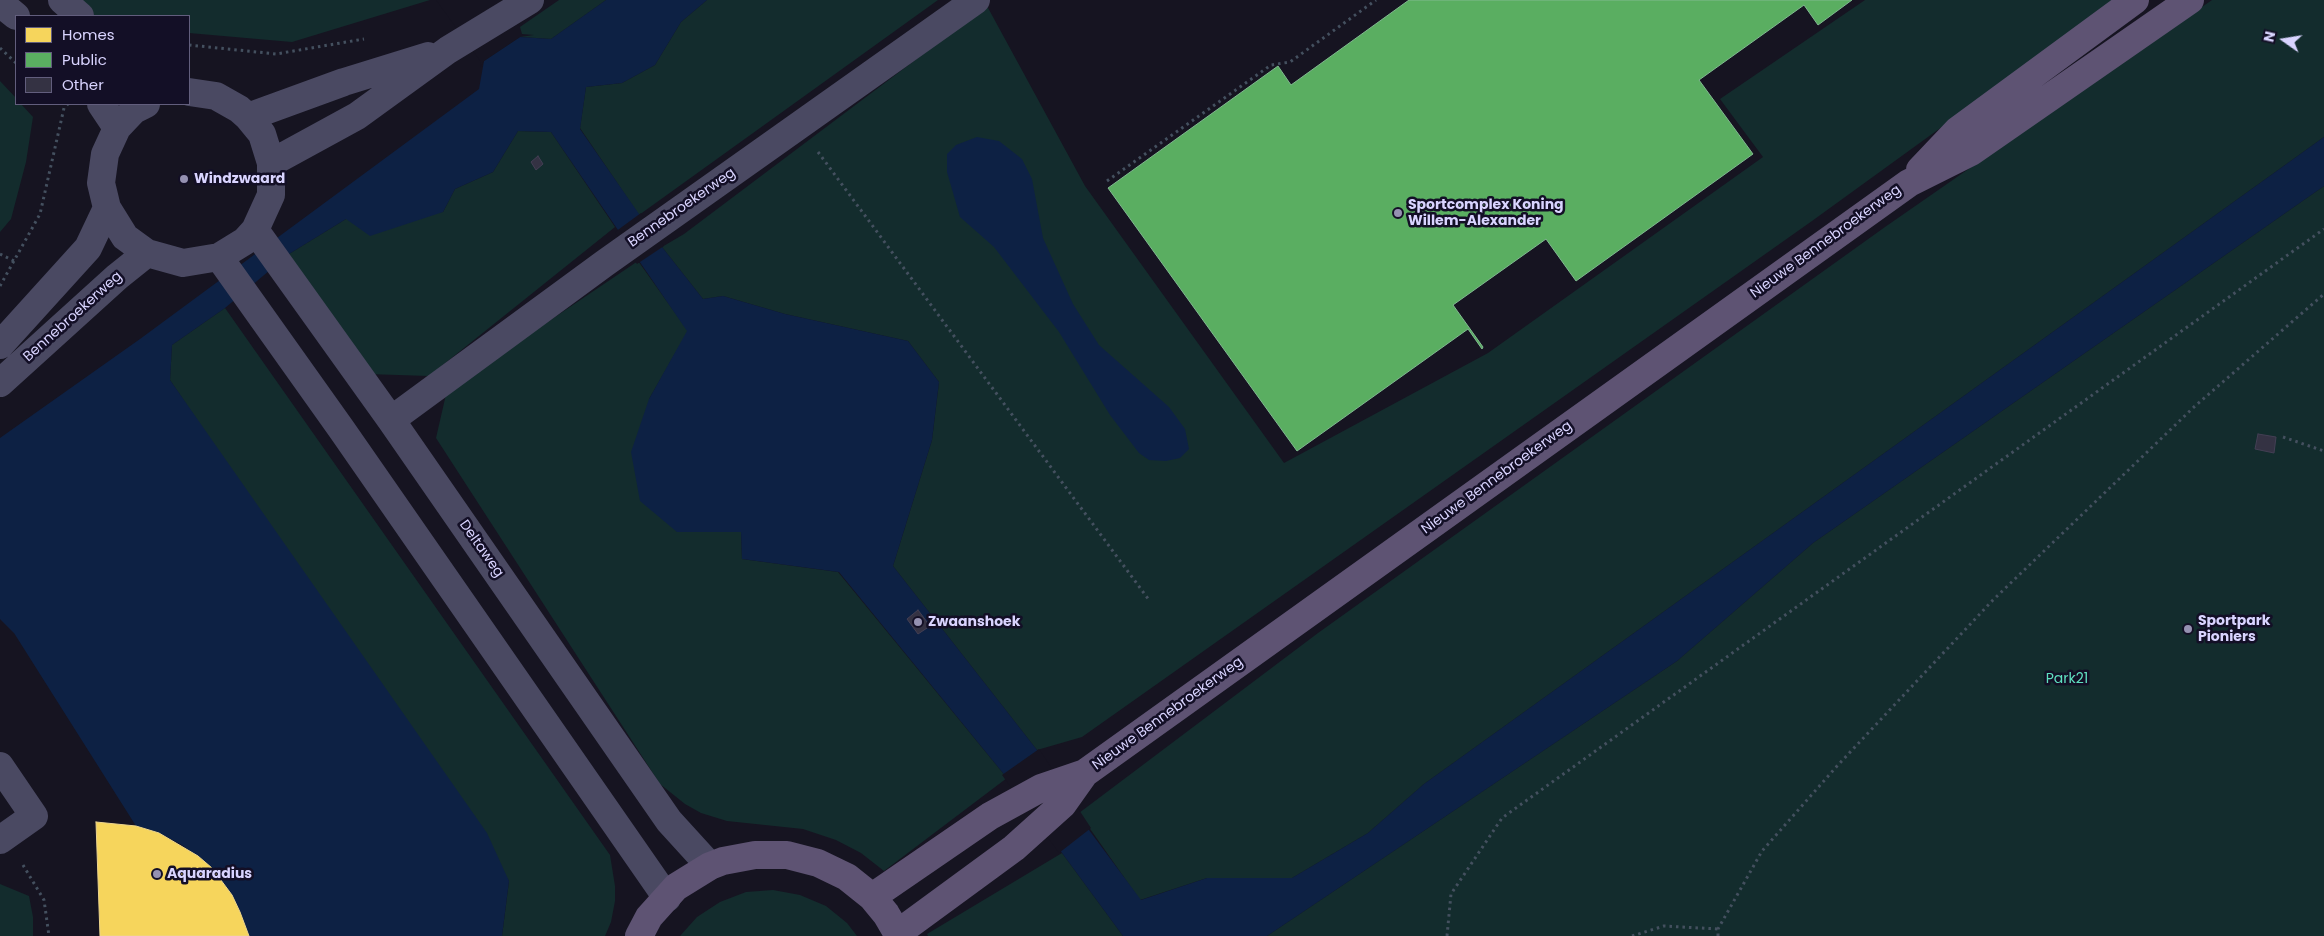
<!DOCTYPE html>
<html>
<head>
<meta charset="utf-8">
<style>
	body { margin:0 }
	#map { position:relative; width:2324px; height:936px; overflow:hidden; background:#161421; font-family:Poppins,sans-serif }
	canvas { display:block }
	.legend { position:absolute; left:15px; top:15px; width:175px; height:90px; box-sizing:border-box; background:#130f26; border:1px solid #625e7d; margin:0; padding:6px 9px; list-style:none; font-size:15px; color:#d9d4ff }
	.legend li { display:flex; align-items:center; gap:10px; height:25px }
	.legend b { width:25px; border:1px solid #625e7d }
	.north { position:absolute; left:2259px; top:15px; width:50px; height:50px; -webkit-text-stroke:4px #130f26; paint-order:stroke; rotate:283deg; font-size:14px; font-weight:700; line-height:20px; text-align:center; color:#d9d4ff }
	.north::after { content:''; display:block; margin:auto; width:18px; height:22px; background:#d9d4ff; clip-path:polygon(50% 0,100% 100%,50% 72%,0 100%) }
</style>
</head>
<body>
<div id="map">
<canvas width="2324" height="936"></canvas>
<ul class="legend">
<li><b style="height:14px;background:#f6d55c"></b>Homes</li>
<li><b style="height:14px;background:#5aae61"></b>Public</li>
<li><b style="height:14px;background:#343243"></b>Other</li>
</ul>
<div class="north">N</div>
</div>
<script>
const c = document.querySelector('canvas').getContext('2d');
c.lineJoin = 'round';
function paint(path, color) { c.fillStyle = color; c.fill(path, 'evenodd'); }
const poly = rows => new Path2D(rows.map(r => 'M' + r).join(''));
function trace(path, color, width, dash) { c.strokeStyle = color; c.lineWidth = width; c.lineCap = dash ? 'butt' : 'round'; c.setLineDash(dash || []); c.stroke(path); }
function label(font, color, halo, rows, align = 'center') {
  c.font = font + ' Poppins,sans-serif'; c.lineWidth = 5; c.setLineDash([]); c.textBaseline = 'middle'; c.strokeStyle = halo; c.fillStyle = color; for (const [text, x, y, turn = 0] of rows) {
    c.save(); c.translate(x, y); c.rotate((+turn || 0) * Math.PI / 180); c.textAlign = isNaN(turn) ? turn : align; if (halo) c.strokeText(text, 0, 0); c.fillText(text, 0, 0); c.restore();
  }
}
const green = poly([
	[76,0,430,0,292,42,189,33,189,16,95,16],
	[559,0,606,0,551,39,520,37,517,29],
	[707,0,938,0,639,215,580,128,586,87,622,83,655,65,681,22],
	[1865,0,2117,0,1812,221,1082,737,1037,750,893,566,932,440,939,382,908,341,785,314,723,296,703,299,662,247,684,234,987,6,1085,186,1284,463,1488,353,1763,157,1720,99],
	[2212,0,2324,0,2324,137,1424,784,1368,833,1292,878,1207,878,1140,900,1079,813,1318,633,1885,227],
	[0,81,16,98,16,104,21,104,33,117,26,162,11,219,0,232],
	[518,131,551,132,615,227,429,376,367,374,289,254,346,219,443,212,455,189,493,172],
	[2324,186,2324,936,1267,936,1677,661,1813,543],
	[638,261,688,331,649,399,677,532,741,532,742,559,838,572,1007,778,884,871,861,853,836,840,803,829,727,821,701,813,685,804,660,784,436,438,447,390],
	[225,308,610,855,615,886,615,901,611,922,605,936,502,936,509,881,170,380,172,345],
	[1062,853,1123,936,928,936,927,934],
	[0,884,29,896,33,917,33,936,0,936],
	[773,890,800,895,826,906,847,923,857,936,680,936,697,917,720,902,746,892]
]);
const water = poly([
	[606,0,707,0,681,22,655,65,622,83,586,87,580,129,662,247,703,299,723,296,785,314,908,341,939,382,932,440,893,566,1037,750,1089,830,1141,900,1207,878,1292,878,1368,833,1424,784,2324,137,2324,186,1813,543,1677,661,1267,936,1123,936,1007,778,839,572,742,559,741,532,677,532,640,501,631,452,649,399,687,331,551,132,518,131,493,172,455,189,443,212,370,236,346,219,289,254,225,308,172,345,170,380,487,833,509,881,502,936,249,936,240,912,232,895,212,868,182,845,159,833,136,826,14,633,0,619,0,438,140,339,479,89,484,61,520,37,551,39],
	[977,137,999,141,1022,159,1032,179,1043,238,1073,304,1099,345,1169,407,1185,429,1189,449,1180,458,1166,461,1149,460,1139,453,1110,415,1059,332,994,247,960,217,947,172,947,154,956,145]
]);
const pier = poly([
	[436,0,500,0,520,27,522,34,534,35,520,37,484,61,480,68,481,62],
	[641,213,664,246,637,264,615,232],
	[1039,749,1091,828,1059,853,1002,775]
]);
const homes = poly([
	[96,822,136,826,159,833,198,856,212,868,232,895,240,912,249,936,100,936,96,822]
]);
const public = poly([
	[1409,0,1852,0,1818,25,1804,5,1699,80,1753,154,1576,281,1546,239,1453,305,1483,347,1482,349,1468,329,1297,451,1108,188,1278,66,1291,85,1409,0]
]);
const building = poly([
	[538,156,543,164,536,170,531,162,538,156],
	[2258,434,2276,437,2274,453,2255,449,2258,434],
	[918,610,930,626,918,634,907,619,918,610]
]);
const path = poly([
	[189,45,276,54,364,39],
	[0,48,16,63],
	[818,152,1149,600],
	[1107,181,1271,65,1290,62,1376,0],
	[0,254,14,261],
	[0,286,40,214,64,108,68,104],
	[2283,437,2324,451],
	[23,865,44,900,49,936],
	[1447,936,1451,894,1502,818,2324,229],
	[1632,936,1664,926,1718,929],
	[1718,936,1718,929,1762,851,1838,765,1993,600,2194,407,2324,294]
]);
const minor = poly([
	[62,0,80,16],
	[0,3,16,16],
	[101,104,117,128],
	[146,104,134,110,117,128,105,154,101,183,107,208,125,237,147,253,183,263,219,257,245,241,255,230,271,195,271,163,262,134,248,117,239,109,216,96,189,92],
	[248,117,344,82,428,56],
	[271,163,357,116,448,50,530,0],
	[255,230,391,420,669,821,710,866],
	[219,257,342,430,667,898],
	[0,345,88,248,107,208],
	[0,383,117,277,147,253],
	[391,420,605,263,976,0],
	[0,766,34,816,0,840]
]);
const major = poly([
	[1920,170,1958,130,2135,0],
	[872,897,990,816,1041,788,1085,773,1909,183,1971,152,2190,0],
	[898,933,1014,848,1063,804,1085,773],
	[639,936,649,917,676,887,710,866,723,861,755,855,787,855,818,863,847,877,872,897,886,914,899,936]
]);
const markers = [
	[184,179,5,"#9591b1"],
	[1398,213,5,"#9591b1"],
	[918,622,5,"#9591b1"],
	[2188,629,5,"#9591b1"],
	[157,874,5,"#9591b1"]
];
const poiNames = [
	["Windzwaard",194,179],
	["Sportcomplex Koning",1408,205],
	["Willem-Alexander",1408,221],
	["Sportpark",2198,621],
	["Pioniers",2198,637],
	["Zwaanshoek",928,622],
	["Aquaradius",167,874]
];
const streetNames = [
	["Bennebroekerweg",682,208,-35],
	["Nieuwe Bennebroekerweg",1826,242,-36],
	["Bennebroekerweg",73,317,-42],
	["Nieuwe Bennebroekerweg",1497,478,-36],
	["Deltaweg",481,549,55],
	["Nieuwe Bennebroekerweg",1168,714,-36]
];
const parkNames = [
	["Park21",2067,679]
];
paint(green, '#132c2d');
paint(water, '#0d2144');
paint(pier, '#161421');
paint(homes, '#f6d55c');
trace(homes, '#edd58d', 1);
paint(public, '#5aae61');
trace(public, '#80b990', 1);
paint(building, '#343243');
trace(building, '#433f54', 1);
trace(path, '#44505f', 3, [2.5, 4]);
trace(minor, '#4a4962', 28);
trace(major, '#5e5373', 28);
for (const [x, y, r, color] of markers) { const dot = new Path2D(); dot.arc(x, y, r, 0, 2 * Math.PI); c.fillStyle = color; c.fill(dot); trace(dot, '#130f26', 2); }
label('bold 14px', '#d9d4ff', '#130f26', poiNames, 'left');
label('14px', '#d9d4ff', '#130f26', streetNames);
label('14px', '#5fe0c0', '#130f26', parkNames);
</script>
</body>
</html>
